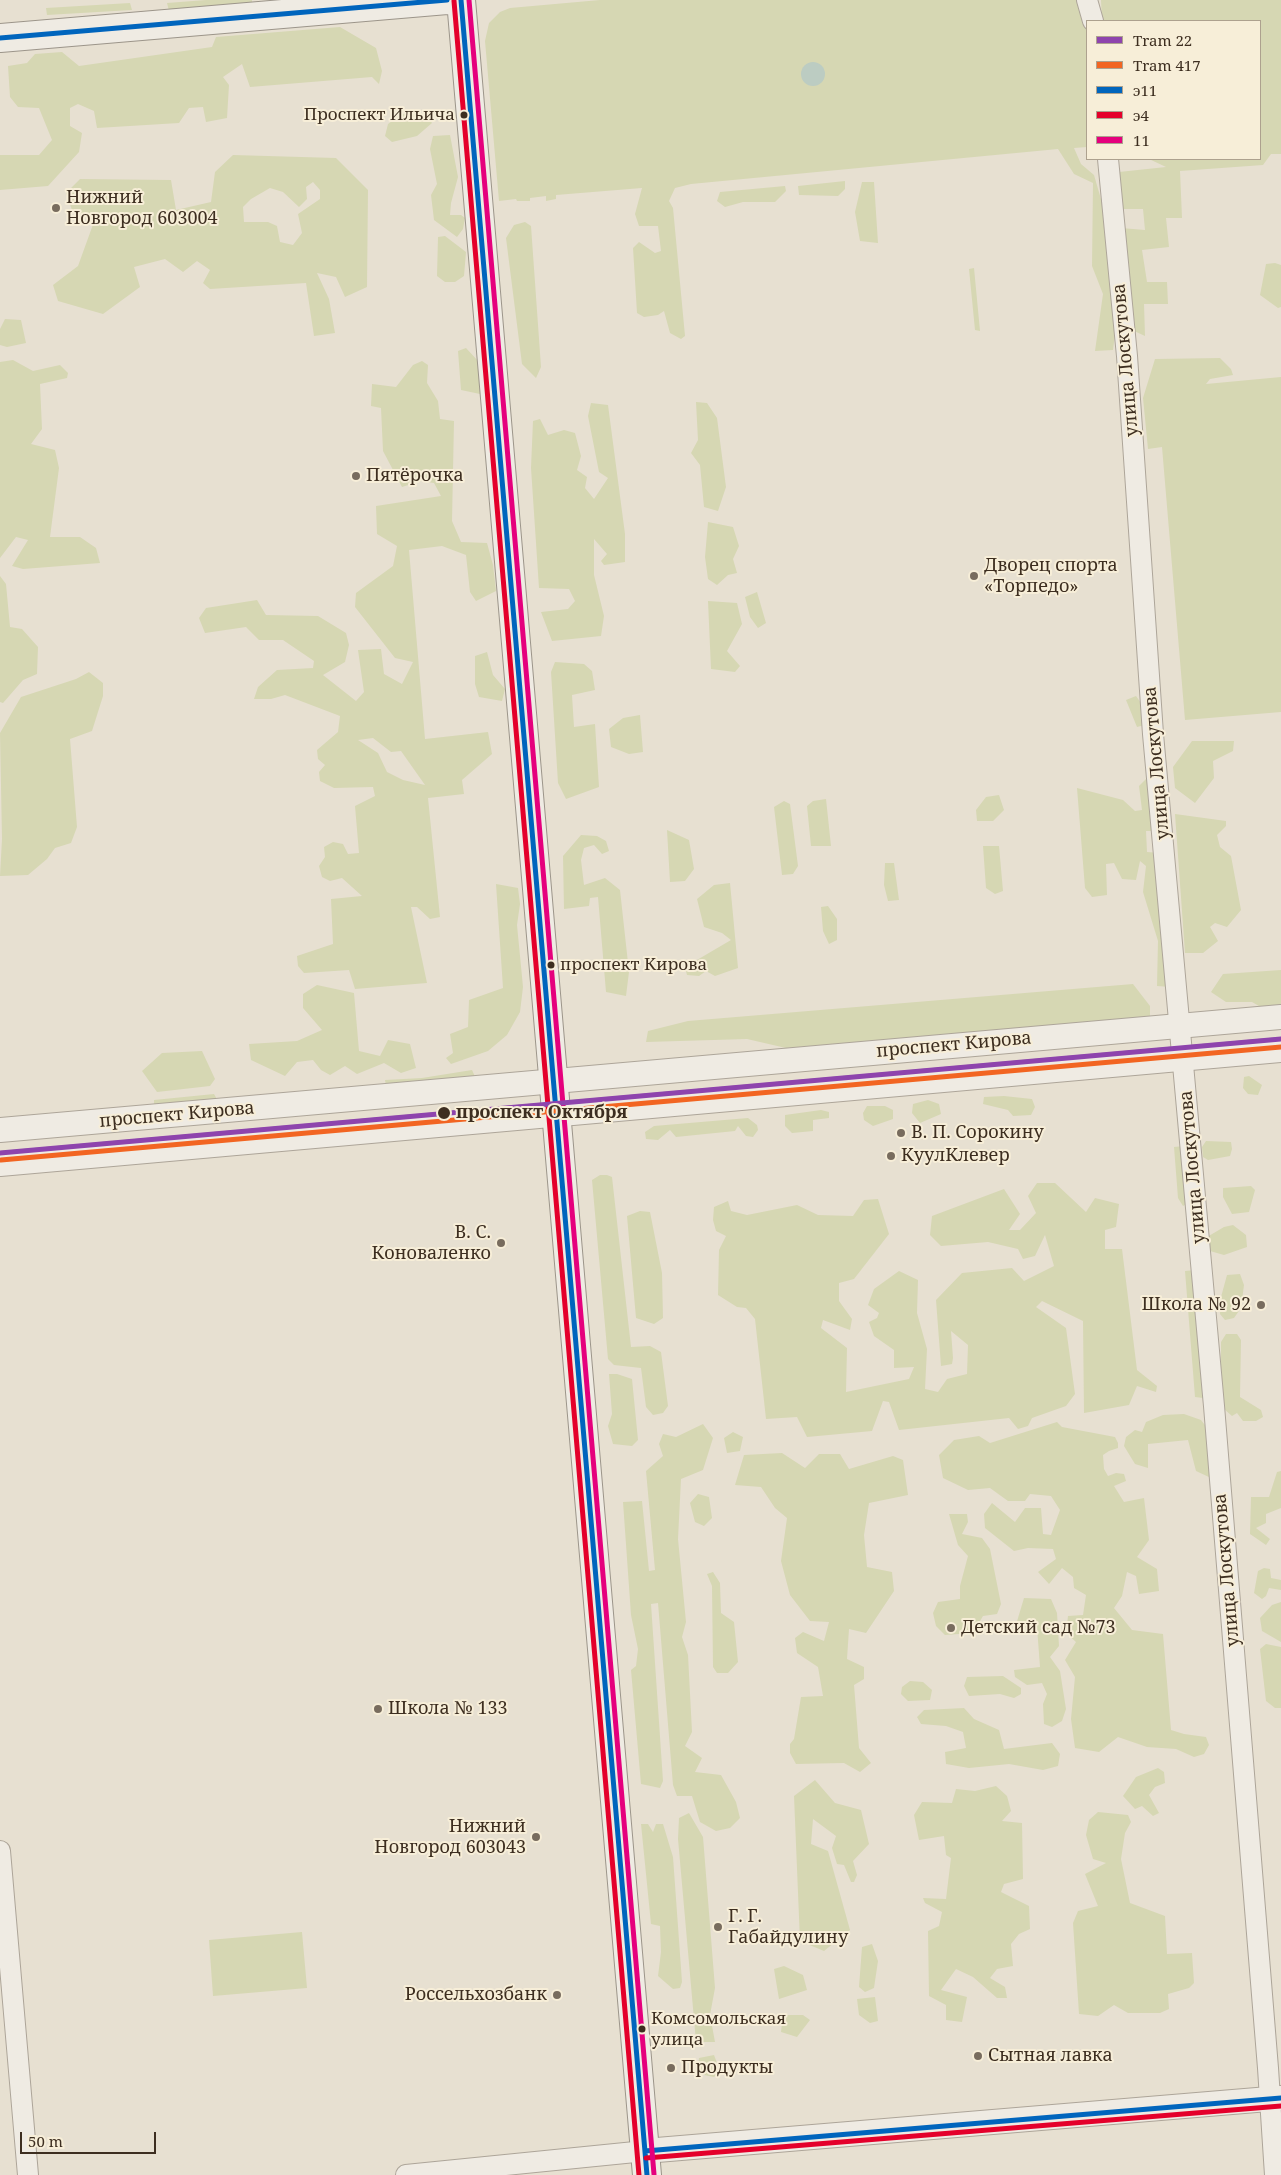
<!DOCTYPE html>
<html>
<head>
<meta charset="utf-8">
<style>
	body { margin:0 }
	#map { position:relative; width:1281px; height:2175px; overflow:hidden; background:#e7e0d1; font-family:"Noto Serif",serif }
	canvas { display:block }
	.legend { position:absolute; left:1086px; top:20px; width:175px; height:140px; box-sizing:border-box; background:#f7eed8; border:1px solid #ada18e; margin:0; padding:6px 9px; list-style:none; font-size:15px; color:#3d2e20 }
	.legend li { display:flex; align-items:center; gap:10px; height:25px }
	.legend b { width:25px; border:1px solid #ada18e }
	.scale { position:absolute; left:20px; top:2132px; width:136px; height:22px; box-sizing:border-box; border:2px solid #3d2e20; border-top:0; padding-left:6px; font-size:15px; line-height:18px; white-space:nowrap; color:#3d2e20; -webkit-text-stroke:4px #f7eed8; paint-order:stroke }
</style>
</head>
<body>
<div id="map">
<canvas width="1281" height="2175"></canvas>
<ul class="legend">
<li><b style="height:6px;background:#8e44ad"></b>Tram 22</li>
<li><b style="height:6px;background:#f26522"></b>Tram 417</li>
<li><b style="height:6px;background:#0065bd"></b>э11</li>
<li><b style="height:6px;background:#e4002b"></b>э4</li>
<li><b style="height:6px;background:#e5007d"></b>11</li>
</ul>
<div class="scale">50 m</div>
</div>
<script>
const c = document.querySelector('canvas').getContext('2d');
c.lineJoin = 'round';
function paint(path, color) { c.fillStyle = color; c.fill(path, 'evenodd'); }
const poly = rows => new Path2D(rows.map(r => 'M' + r).join(''));
function trace(path, color, width, dash) { c.strokeStyle = color; c.lineWidth = width; c.lineCap = dash ? 'butt' : 'round'; c.setLineDash(dash || []); c.stroke(path); }
function label(font, color, halo, rows, align = 'center') {
  c.font = font + ' "Noto Serif",serif'; c.lineWidth = 4; c.setLineDash([]); c.textBaseline = 'middle'; c.strokeStyle = halo; c.fillStyle = color; for (const [text, x, y, turn = 0] of rows) {
    c.save(); c.translate(x, y); c.rotate((+turn || 0) * Math.PI / 180); c.textAlign = isNaN(turn) ? turn : align; if (halo) c.strokeText(text, 0, 0); c.fillText(text, 0, 0); c.restore();
  }
}
const green = poly([
	[206,0,252,0,252,4,169,11,167,3],
	[600,0,1088,0,1086,21,1087,147,1074,148,1081,164,1094,175,1109,227,1145,230,1143,209,1121,209,1119,172,1166,167,1149,159,1260,159,1260,21,1102,21,1101,0,1281,0,1281,154,1271,154,1263,165,1180,171,1182,218,1166,218,1169,247,1142,250,1147,282,1167,282,1168,304,1144,304,1145,336,1132,330,1122,280,1113,350,1095,351,1103,294,1092,266,1093,183,1074,174,1058,149,691,184,675,188,669,201,673,208,685,336,681,339,670,333,664,311,658,315,644,317,637,313,633,248,639,242,655,253,661,251,658,226,639,226,635,214,642,188,556,195,556,199,546,201,546,196,530,198,530,201,517,201,516,199,499,201,485,41,489,23,500,12,510,8],
	[130,3,132,10,47,15,46,8],
	[340,27,376,48,382,71,379,84,372,77,250,87,242,64,223,77,229,85,227,118,206,122,203,107,189,108,179,123,97,128,94,111,78,104,70,108,70,126,82,133,79,152,48,186,0,190,0,155,39,155,52,140,39,108,18,107,10,97,8,66,27,63,35,54,62,52,79,66,212,47,216,37],
	[402,114,426,115,432,123,417,136,392,142,385,136,388,124],
	[450,135,458,177,451,203,450,215,461,215,465,218,463,229,457,237,434,220,431,195,437,184,430,149,433,136],
	[233,155,336,158,368,190,367,287,345,297,336,277,317,273,329,299,335,333,314,336,306,283,210,289,203,283,210,270,197,261,183,272,165,259,134,267,140,287,103,314,58,301,53,285,78,266,95,219,72,210,66,193,80,179,171,180,176,210,211,202,215,172],
	[313,182,320,190,320,199,298,214,302,233,293,245,280,242,277,226,268,222,244,222,243,207,251,199,270,188,283,192,299,207,307,199,306,187],
	[845,181,845,189,838,196,799,195,798,186],
	[862,182,874,182,878,243,860,241,855,212],
	[785,186,786,191,775,202,743,202,725,207,717,201,720,192],
	[525,222,531,226,541,367,536,378,522,364,506,238,514,225],
	[445,236,466,252,464,276,455,282,445,282,437,276,438,237],
	[1275,263,1281,265,1281,307,1278,308,1260,295,1266,264],
	[974,268,980,331,975,330,969,269],
	[5,319,21,320,26,343,7,347,0,345,0,329],
	[466,348,479,362,480,394,461,390,458,351],
	[1220,358,1231,369,1233,375,1210,379,1206,384,1281,377,1281,712,1185,720,1162,447,1148,449,1143,398,1155,359],
	[13,360,33,371,60,365,68,373,67,378,40,384,42,429,31,444,55,450,59,468,50,537,80,537,96,548,100,563,23,569,12,566,28,540,16,537,0,558,0,362],
	[422,361,428,365,427,383,438,401,440,419,454,421,452,521,461,542,487,543,493,565,496,591,476,601,470,592,466,555,442,546,409,550,425,739,488,732,492,754,462,780,464,794,428,798,440,917,430,919,417,907,411,907,427,983,355,989,349,970,304,973,298,966,297,956,333,944,331,899,362,896,342,878,330,881,322,877,319,866,325,857,324,847,333,842,343,844,348,854,359,853,355,806,375,796,373,787,334,788,320,781,319,772,325,765,318,759,317,750,338,732,340,716,285,695,271,699,254,699,258,687,277,670,313,668,314,661,283,640,259,640,246,627,205,633,199,618,206,608,257,600,266,615,318,616,346,633,349,645,345,662,323,675,356,701,364,692,358,650,381,649,384,674,402,684,413,662,395,658,355,607,356,593,393,566,397,546,377,534,376,506,441,496,434,483,421,481,402,487,383,451,381,408,371,406,372,384,396,387,413,365],
	[373,738,391,752,401,751,425,785,403,780,387,772,378,753,358,740],
	[696,402,707,403,717,418,726,487,718,511,704,507,700,465,691,453,698,440],
	[591,403,608,405,625,534,625,562,604,565,601,561,607,554,594,539,594,575,604,616,601,636,552,641,541,612,568,609,575,601,569,589,539,588,531,468,533,421,540,419,548,435,564,430,575,433,581,456,577,470,587,477,585,488,594,499,608,478,599,472,588,416],
	[708,522,733,527,739,546,733,559,737,573,728,575,717,585,708,579,705,557],
	[0,576,6,584,10,627,22,629,38,647,37,674,23,680,3,703,0,702],
	[757,592,766,623,758,628,750,617,745,597],
	[708,601,737,603,742,624,727,651,740,666,735,672,711,669],
	[487,652,493,675,505,689,502,701,479,697,475,684,475,656],
	[555,662,584,664,592,671,595,690,572,695,574,727,595,724,599,787,566,799,558,783,551,672],
	[89,672,103,683,103,696,92,731,70,739,77,827,71,843,55,848,47,859,28,875,0,876,2,839,0,733,21,697,76,679],
	[1136,696,1146,710,1148,724,1137,727,1126,700],
	[640,715,643,752,629,754,611,747,609,729,623,718],
	[1192,741,1234,741,1233,751,1213,761,1214,778,1195,803,1175,788,1173,767],
	[1147,778,1158,831,1146,831,1147,852,1160,853,1171,987,1157,986,1158,941,1143,892,1146,866,1140,861,1136,880,1122,879,1114,863,1106,864,1107,895,1092,897,1085,888,1077,788,1123,800,1135,811,1142,810,1139,786],
	[999,795,1004,810,993,821,977,821,976,810,986,797],
	[826,799,831,846,811,846,807,806,813,801],
	[784,801,790,804,798,866,793,874,782,875,774,807],
	[1175,814,1226,821,1226,826,1217,835,1220,847,1231,856,1241,910,1227,927,1215,923,1210,927,1218,941,1203,953,1185,953],
	[667,830,689,840,694,869,685,881,670,882],
	[581,835,597,836,606,841,609,851,602,854,594,845,584,848,581,860,584,885,605,878,620,890,629,972,626,996,606,992,598,897,590,898,589,906,564,909,563,856],
	[983,846,999,846,1003,891,995,894,986,888],
	[885,863,894,863,899,900,888,901,884,885],
	[730,883,738,968,715,976,706,971,699,976,687,975,685,967,731,940,722,933,704,927,697,899,714,885],
	[496,884,518,888,520,904,517,925,523,987,520,1012,507,1035,488,1051,451,1064,446,1058,453,1053,450,1034,468,1027,469,1000,503,988],
	[828,906,837,919,837,940,829,944,823,931,821,907],
	[1281,970,1281,1013,1273,1014,1252,1002,1226,1002,1211,992,1223,974],
	[1133,984,1150,1006,1150,1021,786,1048,747,1039,646,1042,648,1031,688,1021],
	[317,985,354,993,359,1051,380,1056,388,1040,410,1044,416,1068,401,1073,384,1063,357,1074,345,1066,330,1075,321,1070,313,1060,297,1062,285,1076,251,1060,249,1044,297,1041,322,1030,303,1008,303,994],
	[202,1051,215,1079,210,1086,157,1092,142,1071,162,1053],
	[472,1070,477,1081,387,1092,385,1080,422,1078],
	[1249,1076,1262,1085,1258,1095,1248,1094,1243,1088,1244,1077],
	[214,1094,219,1103,154,1108,154,1100],
	[1004,1096,1032,1099,1035,1107,1031,1115,1013,1116,1008,1110,983,1104,984,1097],
	[928,1100,939,1104,941,1114,920,1123,912,1113,913,1104],
	[867,1106,885,1106,893,1110,893,1119,873,1126,864,1120,863,1113],
	[821,1110,829,1112,829,1118,813,1120,813,1131,792,1133,785,1126,785,1115],
	[748,1118,757,1125,758,1130,753,1137,746,1136,738,1126,735,1131,676,1137,670,1130,658,1140,646,1139,645,1132,654,1126],
	[1206,1141,1231,1142,1232,1149,1230,1156,1208,1160,1203,1157,1202,1147],
	[1184,1146,1190,1202,1183,1206,1178,1198,1174,1147],
	[600,1175,607,1175,612,1177,631,1347,650,1346,661,1352,668,1406,663,1413,653,1415,646,1407,641,1368,614,1365,608,1359,592,1180],
	[1037,1183,1055,1183,1086,1212,1095,1198,1119,1204,1116,1227,1105,1230,1105,1249,1122,1249,1137,1370,1157,1386,1156,1392,1137,1386,1129,1405,1084,1413,1083,1321,1042,1301,1036,1307,1066,1328,1075,1394,1066,1406,1032,1418,1028,1426,1018,1429,1009,1418,899,1430,889,1402,883,1401,872,1431,807,1437,797,1417,766,1419,755,1319,746,1308,737,1307,718,1295,719,1250,726,1236,716,1231,713,1220,714,1207,728,1201,731,1211,747,1215,797,1205,818,1215,853,1216,864,1200,878,1199,889,1234,854,1279,839,1283,839,1301,852,1319,850,1330,823,1320,821,1328,847,1348,846,1392,909,1379,914,1367,894,1368,894,1350,874,1336,869,1322,877,1318,879,1313,868,1305,874,1289,899,1271,918,1280,917,1313,927,1349,925,1389,938,1392,947,1379,967,1374,968,1345,951,1331,953,1358,952,1364,941,1366,936,1300,962,1273,1012,1268,1024,1281,1054,1266,1045,1235,1035,1256,1023,1259,1018,1249,988,1242,941,1246,930,1235,932,1216,1004,1189,1020,1214,1009,1230,1020,1230,1036,1213,1028,1196],
	[1251,1186,1255,1190,1249,1212,1232,1214,1223,1197,1223,1188],
	[640,1211,650,1212,662,1273,663,1318,654,1324,636,1318,627,1216],
	[1233,1225,1246,1235,1247,1247,1224,1255,1210,1251,1207,1237,1224,1227],
	[1196,1270,1203,1398,1195,1397,1185,1271],
	[1240,1274,1244,1285,1241,1308,1234,1318,1225,1320,1220,1314,1221,1297,1227,1275],
	[1226,1334,1237,1334,1241,1340,1240,1397,1261,1410,1263,1417,1256,1421,1243,1421,1237,1413,1232,1416,1224,1409,1221,1400,1221,1342],
	[609,1374,617,1374,632,1379,638,1440,632,1446,613,1444,608,1426,612,1414],
	[1184,1414,1201,1420,1211,1433,1211,1478,1196,1471,1188,1440,1148,1444,1148,1468,1135,1464,1124,1446,1126,1437,1135,1430,1142,1432,1146,1422,1163,1415],
	[1057,1422,1062,1427,1115,1437,1118,1443,1118,1448,1109,1451,1103,1455,1104,1469,1108,1476,1116,1473,1124,1474,1126,1481,1114,1486,1124,1502,1144,1498,1149,1540,1137,1557,1157,1569,1159,1591,1139,1594,1136,1576,1127,1572,1122,1596,1114,1608,1132,1630,1163,1634,1171,1730,1184,1734,1206,1737,1209,1745,1204,1754,1194,1757,1176,1749,1147,1747,1118,1737,1099,1752,1075,1748,1071,1719,1075,1677,1065,1660,1076,1642,1066,1633,1068,1616,1083,1615,1086,1595,1074,1588,1073,1577,1062,1568,1049,1584,1038,1572,1056,1559,1053,1549,1028,1548,1014,1551,985,1528,984,1514,992,1503,1015,1522,1025,1508,1041,1508,1043,1534,1051,1535,1060,1510,1051,1496,1030,1494,1025,1501,1008,1501,990,1488,968,1490,943,1478,939,1455,954,1440,979,1436,990,1443],
	[703,1424,713,1438,703,1470,681,1479,678,1539,686,1622,682,1637,688,1655,692,1732,685,1746,702,1758,695,1772,721,1775,736,1802,740,1818,730,1828,716,1831,700,1822,692,1796,677,1796,673,1785,658,1603,651,1604,663,1781,660,1788,641,1784,631,1670,636,1666,638,1649,631,1615,623,1502,642,1501,649,1571,655,1570,646,1471,663,1456,659,1444,663,1434,676,1437],
	[733,1432,743,1437,740,1451,727,1453,724,1438],
	[782,1453,805,1468,819,1454,840,1454,849,1469,893,1456,903,1460,908,1495,869,1503,864,1535,867,1567,892,1572,894,1591,866,1633,849,1629,847,1659,864,1667,864,1679,854,1685,859,1748,871,1763,860,1772,844,1763,796,1764,790,1753,790,1744,794,1739,801,1697,823,1696,818,1667,797,1653,795,1638,803,1632,824,1641,829,1622,810,1621,790,1595,781,1561,787,1518,775,1508,761,1487,735,1485,744,1455],
	[1281,1471,1281,1508,1266,1514,1266,1523,1256,1528,1270,1539,1266,1545,1250,1534,1251,1497,1269,1497,1277,1472],
	[698,1494,709,1497,712,1518,704,1526,695,1522,690,1503],
	[949,1514,967,1514,968,1522,962,1534,982,1538,990,1549,1001,1604,997,1614,983,1616,973,1633,945,1635,936,1626,933,1613,938,1602,960,1599,960,1586,968,1556,958,1545],
	[1264,1568,1270,1569,1271,1578,1281,1580,1281,1590,1269,1588,1266,1596,1262,1599,1254,1593,1258,1571],
	[713,1572,720,1583,721,1613,734,1622,738,1662,728,1673,717,1673,713,1667,712,1586,707,1574],
	[1024,1598,1051,1599,1057,1613,1059,1646,1050,1657,1060,1671,1066,1709,1062,1721,1052,1727,1044,1724,1043,1704,1047,1694,1042,1683,1027,1685,1015,1677,1014,1670,1040,1667,1037,1627,1015,1628],
	[1281,1602,1281,1642,1262,1631,1260,1618,1272,1605],
	[1266,1644,1281,1647,1281,1708,1275,1708,1266,1701,1260,1649],
	[1003,1676,1021,1688,1021,1694,1014,1698,1000,1694,969,1696,964,1686,967,1677],
	[910,1681,923,1682,932,1690,930,1700,908,1701,901,1694,902,1687],
	[964,1708,974,1719,999,1730,1004,1749,1052,1743,1060,1754,1058,1766,1043,1770,1009,1764,969,1768,946,1764,945,1752,966,1748,963,1732,946,1726,921,1724,917,1717,924,1710],
	[1158,1768,1164,1772,1165,1783,1155,1787,1149,1795,1159,1813,1153,1816,1142,1806,1135,1809,1123,1796,1136,1777],
	[815,1780,835,1803,861,1810,869,1844,853,1861,857,1875,854,1882,851,1882,844,1865,837,1864,832,1848,836,1836,813,1819,811,1844,828,1851,850,1930,824,1951,800,1941,794,1796],
	[996,1786,1007,1796,1011,1811,1002,1821,1022,1823,1023,1879,1004,1884,1001,1892,1029,1906,1030,1929,1019,1934,1011,1944,1013,1966,997,1969,990,1978,1005,1987,1007,1998,997,1998,973,1977,956,1969,941,1990,967,1997,962,2022,946,2020,946,2005,929,1996,928,1931,939,1926,942,1912,925,1903,923,1898,946,1899,951,1858,946,1855,944,1836,919,1840,914,1815,922,1802,952,1803,956,1789,975,1791],
	[1098,1812,1128,1815,1131,1822,1125,1833,1121,1859,1130,1903,1165,1916,1167,1954,1192,1953,1194,1983,1189,1988,1168,1994,1169,2009,1160,2013,1128,2013,1114,2005,1098,2016,1079,2014,1073,1923,1078,1911,1098,1906,1085,1874,1106,1863,1093,1859,1086,1835,1089,1820],
	[689,1813,703,1837,715,1988,710,2015,715,2042,696,2042,678,1839,679,1818],
	[641,1824,648,1824,653,1832,656,1824,663,1824,673,1857,682,1982,680,1988,673,1989,658,1976,661,1952,660,1926,651,1924],
	[302,1932,307,1988,213,1996,209,1940],
	[872,1944,878,1961,874,1988,865,1992,859,1987,862,1947],
	[784,1966,803,1975,807,1990,779,1999,774,1969],
	[875,1997,878,2021,870,2023,859,2015,857,1999],
	[783,2015,803,2015,810,2020,797,2037,781,2032],
	[714,2055,720,2071,714,2077,704,2075,698,2068,699,2058]
]);
const water = poly([
	'801 74a12 12 0 1 1 24 0a12 12 0 1 1-24 0Z'
]);
const minor = poly([
	[1087,0,1093,21],
	[1108,159,1127,356,1153,734,1214,1406,1268,2068,1275,2175],
	[0,1851,28,2175],
	[406,2175,645,2151]
]);
const tertiary = poly([
	[0,1130,1281,1017],
	[0,1164,1281,1050],
	[645,2151,1281,2098]
]);
const secondary = poly([
	[461,0,647,2175],
	[0,38,447,0]
]);
const bus1 = poly([
	[461,0,647,2175],
	[0,38,447,0],
	[645,2151,1281,2098]
]);
const bus2 = poly([
	[454,1,639,2175],
	[646,2158,1281,2106]
]);
const bus3 = poly([
	[469,0,654,2174]
]);
const tram1 = poly([
	[0,1153,1281,1039]
]);
const tram2 = poly([
	[1,1160,1281,1047]
]);
const markers = [
	[464,115,4.5,"#3d2e20"],
	[56,208,5,"#786c5e"],
	[356,476,5,"#786c5e"],
	[974,576,5,"#786c5e"],
	[551,965,4.5,"#3d2e20"],
	[444,1113,7,"#3d2e20"],
	[901,1133,5,"#786c5e"],
	[891,1156,5,"#786c5e"],
	[501,1243,5,"#786c5e"],
	[1261,1305,5,"#786c5e"],
	[951,1628,5,"#786c5e"],
	[378,1709,5,"#786c5e"],
	[536,1837,5,"#786c5e"],
	[718,1927,5,"#786c5e"],
	[557,1995,5,"#786c5e"],
	[642,2029,4.5,"#3d2e20"],
	[978,2056,5,"#786c5e"],
	[671,2068,5,"#786c5e"]
];
const busNames = [
	["Проспект Ильича",455,115,"right"],
	["проспект Кирова",560,965],
	["Комсомольская",651,2019],
	["улица",651,2040]
];
const poiNames = [
	["Нижний",66,198],
	["Новгород 603004",66,219],
	["Пятёрочка",366,476],
	["Дворец спорта",984,566],
	["«Торпедо»",984,587],
	["В. П. Сорокину",911,1133],
	["КуулКлевер",901,1156],
	["В. С.",491,1233,"right"],
	["Коноваленко",491,1254,"right"],
	["Школа № 92",1251,1305,"right"],
	["Детский сад №73",961,1628],
	["Школа № 133",388,1709],
	["Нижний",526,1827,"right"],
	["Новгород 603043",526,1848,"right"],
	["Г. Г.",728,1917],
	["Габайдулину",728,1938],
	["Россельхозбанк",547,1995,"right"],
	["Сытная лавка",988,2056],
	["Продукты",681,2068]
];
const streetNames = [
	["улица Лоскутова",1126,360,-95],
	["улица Лоскутова",1157,763,-95],
	["проспект Кирова",954,1045,-5],
	["проспект Кирова",177,1115,-5],
	["улица Лоскутова",1193,1167,-95],
	["улица Лоскутова",1227,1570,-95]
];
const stopNames = [
	["проспект Октября",456,1113]
];
paint(green, '#d6d7b3');
paint(water, '#bcccc2');
trace(minor, '#ada599', 22);
trace(tertiary, '#ada599', 26);
trace(secondary, '#9c958a', 30);
trace(minor, '#efebe3', 20);
trace(tertiary, '#efebe3', 24);
trace(secondary, '#efebe3', 28);
trace(bus1, '#0065bd', 5);
trace(bus2, '#e4002b', 5);
trace(bus3, '#e5007d', 5);
trace(tram1, '#8e44ad', 5);
trace(tram2, '#f26522', 5);
for (const [x, y, r, color] of markers) { const dot = new Path2D(); dot.arc(x, y, r, 0, 2 * Math.PI); c.fillStyle = color; c.fill(dot); trace(dot, '#f7eed8', 2); }
label('17px', '#3d2e20', '#f7eed8', busNames, 'left');
label('18px', '#3d2e20', '#f7eed8', poiNames, 'left');
label('18px', '#3d2e20', '#f7eed8', streetNames);
label('bold 18px', '#3d2e20', '#f7eed8', stopNames, 'left');
</script>
</body>
</html>
